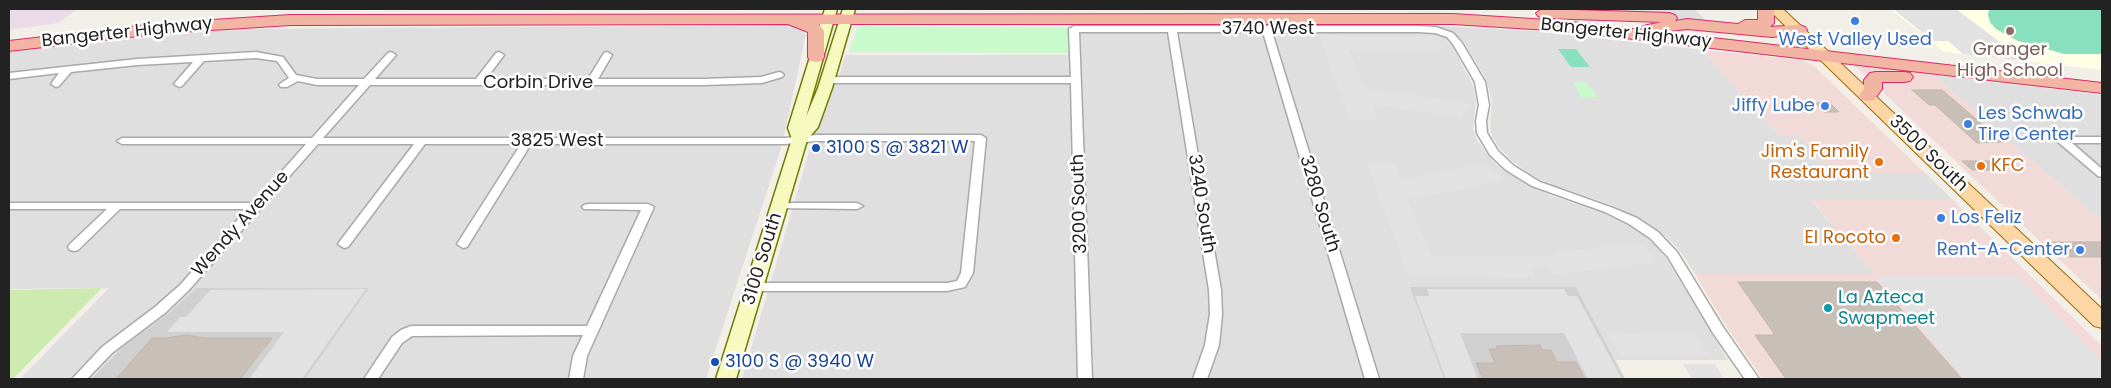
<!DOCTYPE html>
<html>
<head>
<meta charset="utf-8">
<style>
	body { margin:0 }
	#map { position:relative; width:2111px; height:388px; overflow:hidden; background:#f2efe9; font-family:Poppins,sans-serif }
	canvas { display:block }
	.frame { position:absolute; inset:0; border:10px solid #222; pointer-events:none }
</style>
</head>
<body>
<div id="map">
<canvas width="2111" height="388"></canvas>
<div class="frame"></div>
</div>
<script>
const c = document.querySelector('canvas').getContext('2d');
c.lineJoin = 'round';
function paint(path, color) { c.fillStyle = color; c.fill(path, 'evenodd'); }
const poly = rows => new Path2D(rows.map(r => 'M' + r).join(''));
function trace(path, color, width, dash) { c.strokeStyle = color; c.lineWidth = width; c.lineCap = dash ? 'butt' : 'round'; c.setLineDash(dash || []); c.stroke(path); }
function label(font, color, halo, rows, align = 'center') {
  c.font = font + ' Poppins,sans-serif'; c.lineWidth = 5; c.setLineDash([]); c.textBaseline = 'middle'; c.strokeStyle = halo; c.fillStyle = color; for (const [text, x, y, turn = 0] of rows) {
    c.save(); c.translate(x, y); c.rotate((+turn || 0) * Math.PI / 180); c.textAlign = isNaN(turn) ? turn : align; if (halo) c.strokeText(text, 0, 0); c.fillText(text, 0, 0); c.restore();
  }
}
const residential = poly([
	[1522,9,1695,9,1705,20,1606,15],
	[791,25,806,34,782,145,706,379,305,379,368,288,196,288,169,313,124,346,91,379,20,379,109,288,9,289,9,52,72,43,238,29],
	[1440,26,1533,31,1702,50,1780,136,1800,136,1834,173,1925,173,1952,199,1811,200,1875,274,1695,274,1683,255,1671,241,1642,220,1607,203,1549,184,1528,173,1510,159,1498,146,1492,135,1490,129,1492,100,1485,77,1463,41],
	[1068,32,1427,32,1443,36,1452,45,1473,86,1476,100,1473,129,1477,140,1486,152,1496,164,1528,185,1552,196,1615,217,1634,228,1652,241,1668,261,1728,360,1615,360,1576,287,1411,287,1444,379,742,379,819,118,840,73,845,55,1068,55],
	[1933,75,2102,95,2102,221]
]);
const commercial = poly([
	[1702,50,1802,60,1813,65,1925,173,1834,173,1800,136,1780,136],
	[1850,61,1933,75,2102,221,2102,300],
	[1811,199,1952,199,2102,346,2102,379,1763,379,1728,329,1695,274,1874,274]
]);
const industrial = poly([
	[9,9,78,9,58,23,9,30]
]);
const education = poly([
	[1891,9,2102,9,2102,70,1944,52]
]);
const religious = poly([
	[1410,287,1576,287,1625,379,1444,379],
	[196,288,369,288,305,379,91,379,124,346,169,313]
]);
const grass = poly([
	[102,288,13,379,9,379,9,290]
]);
const park = poly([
	[863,26,1070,28,1070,53,849,52,857,28],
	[1585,81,1598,97,1597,97,1581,98,1574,82]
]);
const pitch = poly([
	[1996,9,2102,9,2102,54,2064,54,2018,41,1996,29,1990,22,1988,15,1989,10],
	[1558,49,1576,49,1590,67,1571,67]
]);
const parking = poly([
	[1893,9,1956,9,2025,61,1963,54,1948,41,1933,41],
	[1319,35,1437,37,1443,50,1349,50,1365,88,1470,104,1470,108,1463,114,1462,118,1372,104,1378,120,1350,120],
	[1366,162,1395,162,1402,180,1484,163,1506,180,1408,200,1431,256,1550,256,1557,252,1641,243,1658,262,1553,275,1548,267,1531,268,1536,277,1409,276],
	[1875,275,2016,275,2102,361,2102,379,1964,379],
	[366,289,302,379,249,379,284,332,167,332,180,317,186,317,210,290],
	[1427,289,1564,289,1568,296,1577,296,1622,379,1588,379,1564,333,1460,333,1478,379,1446,379,1415,296,1429,296],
	[1607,333,1696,335,1709,356,1619,355],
	[1683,364,1715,364,1724,379,1692,379]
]);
const building = poly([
	[1912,90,1942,90,2003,142,1977,143,1935,105,1929,105,1912,90],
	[1815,103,1830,103,1839,112,1824,112,1815,103],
	[1962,161,1990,161,2000,170,1972,170,1962,161],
	[2049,242,2102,242,2102,257,2065,257,2049,242],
	[1738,282,1877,282,1962,379,1786,379,1755,335,1775,335,1738,282],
	[187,335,204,338,272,338,240,379,116,379,152,338,166,338,187,335],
	[1540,345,1542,350,1551,350,1557,362,1576,362,1585,379,1483,379,1476,363,1495,363,1489,349,1498,349,1496,346,1540,345]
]);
const minor = poly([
	[1074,26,1418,26,1436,27,1453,33,1462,43,1485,82,1489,105,1486,121,1487,133,1498,151,1514,166,1540,182,1613,208,1637,218,1658,232,1677,252,1723,327,1759,379,1745,379,1713,333,1668,257,1650,238,1629,224,1605,212,1532,186,1506,170,1490,155,1477,133,1476,121,1479,105,1475,82,1453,44,1447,37,1435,33,1418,32,1272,32,1379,379,1365,379,1263,32,1177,32,1221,290,1222,314,1219,345,1207,379,1193,379,1205,345,1210,314,1209,290,1168,32,1079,32,1092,379,1078,379,1071,83,827,83,822,80,827,77,1071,77,1069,29,1074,26],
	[256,52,283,57,296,75,317,79,364,79,388,53,391,52,396,55,375,79,476,79,496,53,499,52,504,55,486,79,588,79,604,53,607,52,612,55,598,79,704,79,761,77,779,72,782,73,784,75,782,77,762,83,704,85,370,85,323,138,785,138,816,135,981,135,986,138,973,273,965,287,947,291,754,291,750,290,748,287,750,284,754,283,947,283,957,281,961,273,975,141,816,141,785,144,531,144,467,247,463,248,457,244,521,144,425,144,348,247,344,248,338,244,340,241,414,144,318,144,188,291,165,313,112,353,87,379,72,379,102,347,155,307,180,285,247,209,120,209,78,250,74,251,70,250,68,247,70,244,107,209,9,209,9,203,254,203,306,144,122,144,117,141,122,138,312,138,359,85,317,85,298,81,287,87,281,87,279,85,281,83,289,78,277,61,256,58,204,61,182,86,179,87,174,84,193,62,137,65,71,72,59,86,56,87,51,84,59,73,9,79,9,73,137,59,256,52],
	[2062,137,2102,137,2102,143,2072,143,2102,169,2102,177,2098,176,2058,142,2057,140,2058,138,2062,137],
	[779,203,857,203,863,206,857,209,775,208,773,206,779,203],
	[588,204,648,204,654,207,587,356,583,379,569,379,573,356,583,335,412,336,402,343,378,379,364,379,392,337,401,330,411,326,587,326,641,210,584,209,582,207,584,205,588,204]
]);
const secondary = poly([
	[825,9,837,9,806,117,818,88,843,9,855,9,832,88,818,127,807,140,736,379,716,379,792,139,788,128,825,9]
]);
const primary = poly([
	[1768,9,1783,9,2102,309,2102,328,2094,326,1768,9]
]);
const trunk = poly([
	[1542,9,1669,13,1675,15,1677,18,1675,21,1687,19,1738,24,1745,20,1758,20,1758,9,1774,9,1774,23,1770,27,1799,25,1805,27,1807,30,1805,33,1772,37,1687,29,1661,32,2102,83,2102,93,1564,31,1453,24,819,24,824,31,824,57,822,61,816,62,810,61,808,57,808,32,788,24,291,25,164,33,9,51,9,41,164,23,291,15,1453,14,1564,21,1642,30,1643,26,1662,22,1544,18,1538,16,1536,13,1542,9],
	[1876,72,1904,72,1910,73,1913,77,1910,81,1904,82,1882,82,1882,89,1874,100,1868,101,1862,100,1859,96,1864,89,1864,80,1870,73,1876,72]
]);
const markers = [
	[1855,21,5,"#3f7fe0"],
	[2010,31,5,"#8d6e63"],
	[1825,106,5,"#3f7fe0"],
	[1968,124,5,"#3f7fe0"],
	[816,148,5,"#1a4fb4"],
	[1879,162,5,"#e8710a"],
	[1981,166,5,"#e8710a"],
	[1941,218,5,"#3f7fe0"],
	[1896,238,5,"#e8710a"],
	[2080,250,5,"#3f7fe0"],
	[1828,308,5,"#0f9aa8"],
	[715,362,5,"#1a4fb4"]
];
const streetNames = [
	["3740 West",1268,29],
	["Bangerter Highway",127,33,-6],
	["Bangerter Highway",1626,34,6],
	["Corbin Drive",538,83],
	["3825 West",557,141],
	["3500 South",1928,154,44],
	["3200 South",1080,204,-92],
	["3240 South",1201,204,81],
	["3280 South",1319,204,73],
	["Wendy Avenue",241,224,-48],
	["3100 South",763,259,-73]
];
const shopNames = [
	["West Valley Used",1855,40,"center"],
	["Jiffy Lube",1815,106],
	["Les Schwab",1978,114,"left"],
	["Tire Center",1978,135,"left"],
	["Los Feliz",1951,218,"left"],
	["Rent-A-Center",2070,250]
];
const educationNames = [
	["Granger",2010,50],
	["High School",2010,71]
];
const transitNames = [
	["3100 S @ 3821 W",826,148],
	["3100 S @ 3940 W",725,362]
];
const foodNames = [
	["Jim's Family",1869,152],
	["Restaurant",1869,173],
	["KFC",1991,166,"left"],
	["El Rocoto",1886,238]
];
const cultureNames = [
	["La Azteca",1838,298],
	["Swapmeet",1838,319]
];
paint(residential, '#e0dfdf');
paint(commercial, '#f2dad9');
paint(industrial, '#ebdbe8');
paint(education, '#ffffe5');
paint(religious, '#d0d0d0');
paint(grass, '#cdebb0');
paint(park, '#c8facc');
paint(pitch, '#88e0be');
paint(parking, '#e2e2e2');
paint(building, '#c7bfb8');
trace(building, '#c4b6ab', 1);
trace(minor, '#a9a9a9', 3);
trace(secondary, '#707d05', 3);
trace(primary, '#a06b00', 2);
trace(trunk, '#dc2a67', 2);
paint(minor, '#fff');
paint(secondary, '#f7fabf');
paint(primary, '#fcd6a4');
paint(trunk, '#f2b4a3');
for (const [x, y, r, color] of markers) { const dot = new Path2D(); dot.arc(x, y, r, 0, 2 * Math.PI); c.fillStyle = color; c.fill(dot); trace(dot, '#fff', 2); }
label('18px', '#222', '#fff', streetNames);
label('18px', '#366cbe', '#fff', shopNames, 'right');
label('18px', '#785e54', '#fff', educationNames);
label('18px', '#164399', '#fff', transitNames, 'left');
label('18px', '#c56008', '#fff', foodNames, 'right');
label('18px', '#0d838f', '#fff', cultureNames, 'left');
</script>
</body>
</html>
